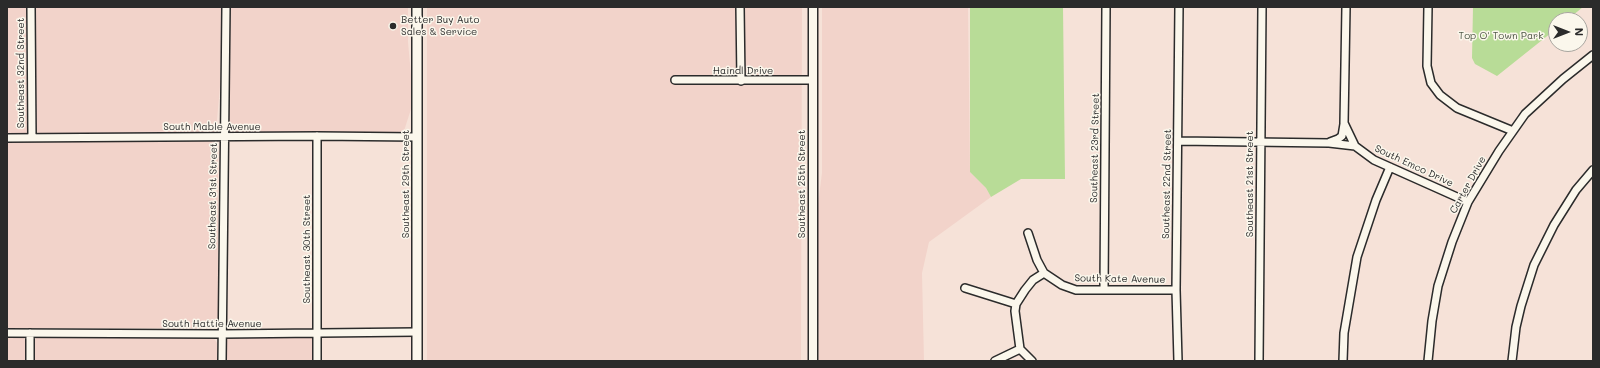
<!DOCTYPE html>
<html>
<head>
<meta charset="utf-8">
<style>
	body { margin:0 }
	#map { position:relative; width:1600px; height:368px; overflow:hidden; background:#f6e2d8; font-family:Mali,sans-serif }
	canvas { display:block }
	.frame { position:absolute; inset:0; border:8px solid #2b2b2b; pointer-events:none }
	.north { position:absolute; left:1548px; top:12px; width:40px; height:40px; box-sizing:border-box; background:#fbf7ec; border:1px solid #a8a59f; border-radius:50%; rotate:90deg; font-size:11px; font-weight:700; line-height:16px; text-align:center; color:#2b2b2b }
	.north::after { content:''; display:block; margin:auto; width:14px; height:18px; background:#2b2b2b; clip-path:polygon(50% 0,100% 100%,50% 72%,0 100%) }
</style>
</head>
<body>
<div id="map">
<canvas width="1600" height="368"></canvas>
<div class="frame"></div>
<div class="north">N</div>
</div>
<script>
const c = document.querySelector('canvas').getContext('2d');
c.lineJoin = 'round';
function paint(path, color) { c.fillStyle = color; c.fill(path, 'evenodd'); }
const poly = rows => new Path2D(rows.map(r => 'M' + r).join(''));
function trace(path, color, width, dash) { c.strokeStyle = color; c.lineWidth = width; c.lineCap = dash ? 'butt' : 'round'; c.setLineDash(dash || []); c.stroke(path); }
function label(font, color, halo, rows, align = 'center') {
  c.font = font + ' Mali,sans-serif'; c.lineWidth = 3; c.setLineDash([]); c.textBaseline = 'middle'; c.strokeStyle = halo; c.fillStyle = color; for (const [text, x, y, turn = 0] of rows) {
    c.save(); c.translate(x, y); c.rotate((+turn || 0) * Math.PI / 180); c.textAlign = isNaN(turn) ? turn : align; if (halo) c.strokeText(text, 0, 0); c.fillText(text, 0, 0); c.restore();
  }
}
const built = poly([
	[7,7,26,7,27,141,165,140,208,141,213,142,217,145,218,150,218,320,215,326,207,328,7,328],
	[35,7,221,7,220,86,216,131,209,134,42,134,37,132,36,128],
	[228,7,408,7,408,42,411,75,411,109,404,131,402,133,239,134,230,131,228,127],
	[427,7,802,7,801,361,427,361],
	[822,7,968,7,970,172,986,188,991,197,929,242,922,273,924,361,819,361,817,247,818,204,822,173],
	[7,336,20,336,24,338,26,344,26,361,7,361],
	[37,336,213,337,217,343,218,361,33,361,33,344],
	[231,336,312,336,314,338,314,361,226,361,226,344,228,338]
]);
const green = poly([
	[970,7,1063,7,1065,179,1021,179,991,197,986,188,970,172],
	[1473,7,1583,7,1567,20,1556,20,1556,29,1497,76,1475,64,1472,58]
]);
const minor = poly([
	[31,7,32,138],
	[740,7,741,81],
	[1346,7,1344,123,1355,146],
	[1428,7,1427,66,1431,83,1440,95,1457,108,1513,131],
	[675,80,812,80],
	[317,136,317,361],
	[7,138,317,136,417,137],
	[1178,141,1329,143,1355,146,1374,160,1468,202],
	[1330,142,1338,139,1342,136,1344,124],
	[1028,233,1037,260,1044,273,1062,285,1076,290,1176,290],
	[965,288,1016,304],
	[1104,290,1106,7],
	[7,333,222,334,417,332],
	[30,361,30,333],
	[222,361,226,7],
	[995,361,1020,349],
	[1032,361,1020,349,1015,311,1016,304,1025,290,1033,280,1044,273],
	[1178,361,1176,290,1179,7],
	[1259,361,1262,7],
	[1343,361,1344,333,1357,257,1376,200,1390,167],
	[1428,361,1432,321,1438,286,1452,242,1468,202,1499,151,1525,114,1563,79,1593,55],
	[1512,361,1516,327,1521,306,1534,265,1554,225,1576,190,1593,170]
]);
const tertiary = poly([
	[813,361,813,7]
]);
const secondary = poly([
	[417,361,417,7]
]);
const markers = [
	[393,26,4,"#2b2b2b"]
];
const poiNames = [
	["Better Buy Auto",401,20],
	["Sales & Service",401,32]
];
const parkNames = [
	["Top O' Town Park",1501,36]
];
const streetNames = [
	["Haindl Drive",743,71],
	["Southeast 32nd Street",21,73,-90],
	["South Mable Avenue",212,127],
	["Southeast 23rd Street",1095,148,-89],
	["South Emco Drive",1414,166,25],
	["Southeast 29th Street",406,184,-90],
	["Southeast 25th Street",802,184,-90],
	["Southeast 22nd Street",1167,184,-89],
	["Southeast 21st Street",1250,184,-90],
	["Carter Drive",1468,185,-61],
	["Southeast 31st Street",213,196,-89],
	["Southeast 30th Street",307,249,-90],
	["South Kate Avenue",1120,279,1],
	["South Hattie Avenue",212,324]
];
paint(built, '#f2d3ca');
paint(green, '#b8dc97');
trace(minor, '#2b2b2b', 10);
trace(tertiary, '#2b2b2b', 11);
trace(secondary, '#2b2b2b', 12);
trace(minor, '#fbf7ec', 7);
trace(tertiary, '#fbf7ec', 8);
trace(secondary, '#fbf7ec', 9);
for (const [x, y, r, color] of markers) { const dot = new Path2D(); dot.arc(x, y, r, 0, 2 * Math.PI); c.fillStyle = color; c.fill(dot); trace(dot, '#fbf7ec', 1.5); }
label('10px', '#2b2b2b', '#fbf7ec', poiNames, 'left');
label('10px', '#4e5746', '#fbf7ec', parkNames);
label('10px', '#2b2b2b', '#fbf7ec', streetNames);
</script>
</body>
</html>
